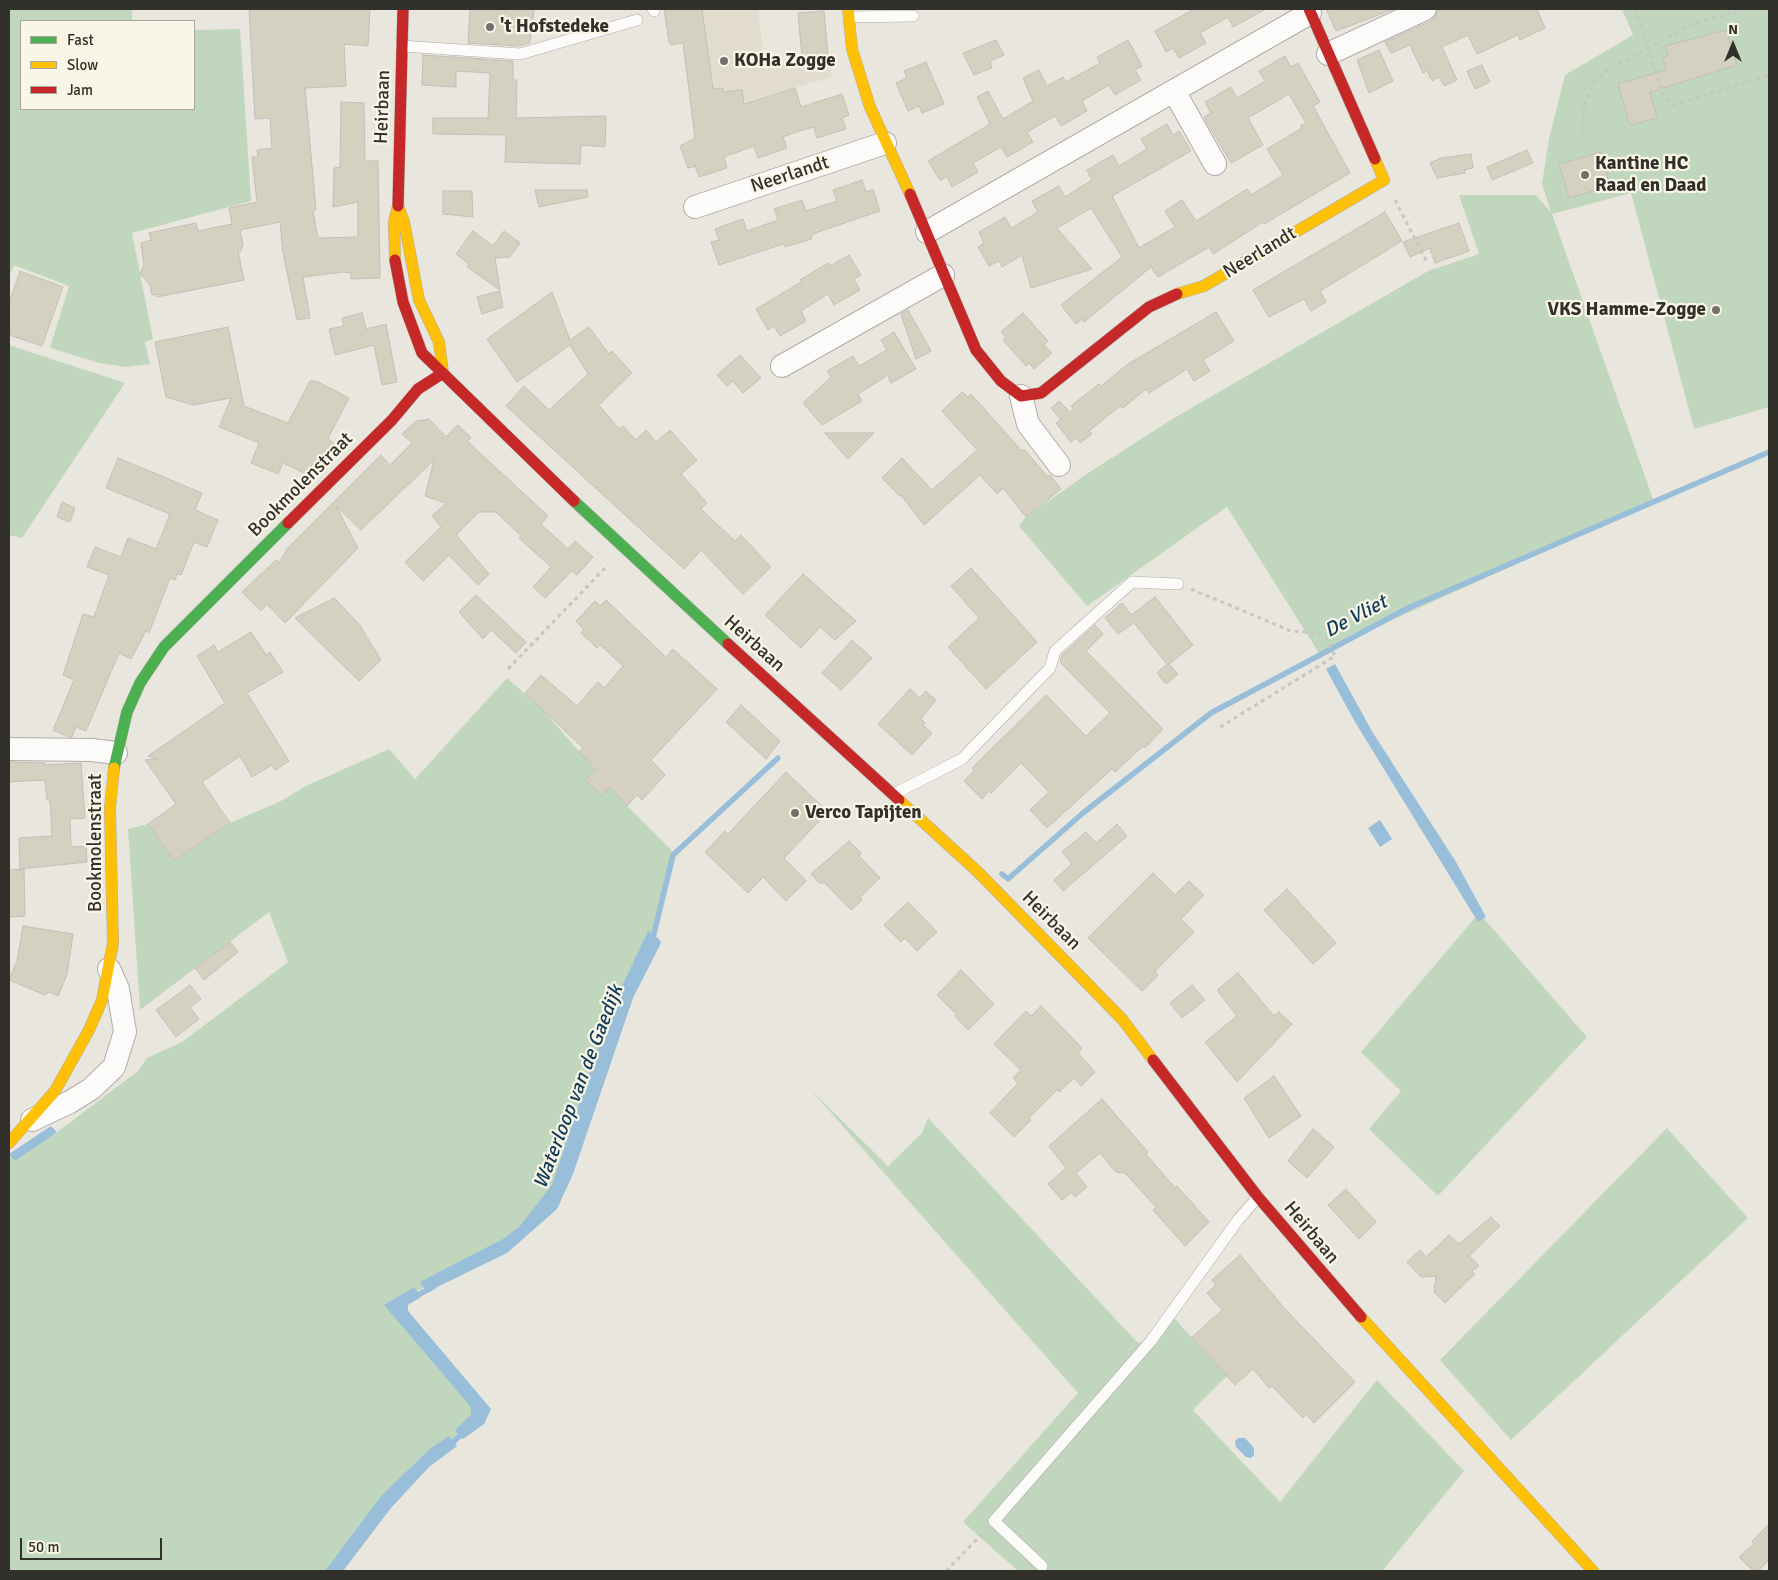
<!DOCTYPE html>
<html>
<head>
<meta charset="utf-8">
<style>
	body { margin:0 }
	#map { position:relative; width:1778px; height:1580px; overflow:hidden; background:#e9e6de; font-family:Signika,sans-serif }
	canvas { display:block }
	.frame { position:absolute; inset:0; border:10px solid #32302b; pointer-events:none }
	.legend { position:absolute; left:20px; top:20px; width:175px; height:90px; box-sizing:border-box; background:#faf6e7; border:1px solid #aaa79c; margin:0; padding:6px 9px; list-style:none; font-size:15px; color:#32302b }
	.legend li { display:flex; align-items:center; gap:10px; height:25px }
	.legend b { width:25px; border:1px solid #aaa79c }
	.north { position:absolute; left:1708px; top:20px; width:50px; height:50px; -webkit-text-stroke:4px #faf6e7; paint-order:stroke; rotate:0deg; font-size:14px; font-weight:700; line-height:20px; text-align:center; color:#32302b }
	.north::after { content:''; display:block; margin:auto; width:18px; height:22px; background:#32302b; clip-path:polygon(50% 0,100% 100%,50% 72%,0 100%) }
	.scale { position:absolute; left:20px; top:1538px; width:142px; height:22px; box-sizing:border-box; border:2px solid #32302b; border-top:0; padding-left:6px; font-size:15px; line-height:18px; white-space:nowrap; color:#32302b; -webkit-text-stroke:4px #faf6e7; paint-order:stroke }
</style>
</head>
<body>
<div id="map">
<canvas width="1778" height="1580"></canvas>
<div class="frame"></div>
<ul class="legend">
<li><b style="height:6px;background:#4caf50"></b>Fast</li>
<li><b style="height:6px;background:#ffc107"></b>Slow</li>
<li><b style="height:6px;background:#c62828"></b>Jam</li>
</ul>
<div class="north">N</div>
<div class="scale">50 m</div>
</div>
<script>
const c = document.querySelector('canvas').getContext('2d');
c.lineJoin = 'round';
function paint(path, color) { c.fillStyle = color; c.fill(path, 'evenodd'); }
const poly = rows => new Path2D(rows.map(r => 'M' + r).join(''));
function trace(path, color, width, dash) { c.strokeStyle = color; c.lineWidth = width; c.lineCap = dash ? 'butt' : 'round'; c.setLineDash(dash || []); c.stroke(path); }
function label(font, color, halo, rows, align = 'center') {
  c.font = font + ' Signika,sans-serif'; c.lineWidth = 4.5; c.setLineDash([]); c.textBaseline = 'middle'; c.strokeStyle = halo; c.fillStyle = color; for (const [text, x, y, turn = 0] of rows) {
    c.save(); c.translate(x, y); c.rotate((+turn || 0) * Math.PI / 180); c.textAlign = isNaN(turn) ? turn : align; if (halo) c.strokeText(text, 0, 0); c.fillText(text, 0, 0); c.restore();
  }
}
const built = poly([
	[680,9,758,9,765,67,830,55,832,77,692,117]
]);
const green = poly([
	[9,9,132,9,132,21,21,21,21,109,194,109,194,30,240,29,251,201,132,233,153,339,145,342,150,364,126,367,99,363,50,348,69,286,14,265,9,277],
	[1622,9,1769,9,1769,407,1694,429,1631,193,1552,214,1654,502,1319,653,1227,507,1087,606,1019,526,1026,517,1085,475,1174,418,1428,271,1479,254,1459,195,1536,195,1551,212,1542,184,1549,139,1565,75,1633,35],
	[9,345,125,383,22,538,9,535],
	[507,678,542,709,627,806,676,855,655,935,567,1165,532,1226,391,1306,483,1411,376,1512,339,1571,9,1571,9,1155,56,1133,138,1071,147,1058,182,1042,288,962,269,912,140,1010,128,829,148,824,174,861,230,823,279,802,306,786,389,749,415,779],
	[1479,913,1587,1037,1438,1196,1369,1129,1401,1091,1361,1052],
	[810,1089,888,1166,922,1133,928,1118,1137,1342,1143,1343,1174,1318,1227,1376,1193,1410,1280,1502,1377,1380,1464,1471,1382,1571,1018,1571,963,1522,1078,1393],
	[1667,1128,1748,1218,1511,1440,1440,1360]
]);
const water = poly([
	[1335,664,1373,733,1456,862,1486,917,1478,922,1355,722,1326,669],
	[1380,820,1392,839,1380,847,1368,828],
	[648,931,659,939,661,943,633,998,573,1174,557,1209,507,1253,427,1292,420,1282,503,1239,520,1226,552,1185,610,1012],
	[51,1126,57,1132,15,1161,9,1154],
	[414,1287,421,1297,408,1305,408,1311,491,1409,484,1424,463,1439,455,1430,471,1415,471,1407,384,1305],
	[449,1436,457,1446,429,1467,391,1508,343,1571,325,1571,382,1495,431,1448],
	[1238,1438,1245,1438,1254,1448,1254,1455,1251,1458,1246,1457,1236,1447,1235,1441]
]);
const stream = poly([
	[1002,874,1008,879,1083,813,1211,713,1408,608,1769,452],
	[652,942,673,855,778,758],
	[414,1297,433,1287],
	[449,1446,464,1432]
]);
const building = poly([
	[249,9,370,9,368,46,344,44,346,86,305,88,316,210,313,211,318,238,358,237,358,202,333,207,334,168,340,167,341,102,364,103,365,161,378,161,380,278,351,279,351,273,343,272,303,277,310,318,297,320,283,253,280,222,240,230,243,244,241,251,238,251,244,280,157,297,157,294,152,295,150,285,140,274,144,264,141,243,151,240,149,233,196,223,198,231,232,224,229,208,257,202,252,157,258,157,257,150,272,148,270,118,255,119,249,9],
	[470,9,534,9,530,43,519,46,468,43,470,9],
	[664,9,702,9,713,89,723,88,723,92,742,90,744,104,795,88,801,107,842,94,849,115,842,118,846,129,817,138,814,127,799,131,783,137,787,148,758,158,754,146,724,157,727,168,699,177,695,166,688,168,680,146,695,138,683,43,671,45,669,42,664,9],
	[1194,9,1266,9,1233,27,1228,17,1200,33,1206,43,1179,58,1173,48,1166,52,1155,31,1194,9],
	[1326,9,1394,9,1336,31,1326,9],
	[1438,9,1537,9,1545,28,1520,40,1518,35,1477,54,1468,35,1442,47,1457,80,1444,86,1439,77,1432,81,1427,71,1423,73,1410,45,1391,53,1385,42,1431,21,1436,16,1438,9],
	[824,11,828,54,802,57,798,13,824,11],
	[1726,30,1737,65,1650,92,1657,118,1630,125,1618,84,1666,70,1663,58,1668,56,1665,46,1726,30],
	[996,40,1004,55,990,61,992,68,974,75,963,53,996,40],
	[1128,40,1142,66,1135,70,1141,80,1115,95,1109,85,1082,101,1087,111,1061,126,1055,116,1027,132,1033,142,1007,157,1001,147,973,163,978,172,952,187,947,177,940,180,928,161,990,124,977,97,988,91,1003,119,1033,101,1023,78,1039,70,1047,86,1063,77,1066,82,1100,63,1097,57,1128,40],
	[1379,50,1393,81,1369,93,1357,60,1379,50],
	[423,55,513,61,513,80,517,80,516,118,606,116,605,147,581,145,580,164,505,162,506,135,433,134,433,118,488,118,490,73,456,71,456,87,422,85,423,55],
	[1285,56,1291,67,1298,63,1320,102,1313,106,1350,173,1264,224,1263,222,1213,254,1209,247,1158,277,1151,267,1084,322,1082,319,1076,324,1061,305,1122,257,1091,208,1057,228,1092,269,1031,288,1022,255,1002,267,999,261,989,266,978,247,984,243,979,232,1005,217,1011,228,1038,212,1032,201,1059,186,1065,197,1092,180,1087,170,1113,155,1119,166,1147,149,1141,139,1167,124,1173,135,1179,131,1191,151,1112,196,1139,248,1175,227,1165,211,1182,200,1196,221,1247,189,1251,195,1283,175,1267,149,1302,128,1300,126,1306,123,1289,94,1248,118,1263,145,1231,163,1204,117,1211,113,1205,102,1231,87,1237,98,1265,81,1259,71,1285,56],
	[926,62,944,104,922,113,919,106,908,111,896,83,907,78,904,71,926,62],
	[1482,65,1490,82,1475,89,1467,71,1482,65],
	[1527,150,1533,163,1492,180,1487,167,1527,150],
	[1601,152,1610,186,1569,198,1559,164,1601,152],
	[1471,154,1473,168,1464,170,1465,173,1437,178,1430,163,1441,158,1471,154],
	[862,180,866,192,873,189,880,211,821,231,811,235,812,239,785,247,783,244,719,265,711,242,719,240,715,229,743,219,747,231,778,220,774,209,802,200,806,211,837,201,833,190,862,180],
	[535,190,587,190,588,197,539,207,535,190],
	[443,191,472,191,473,217,443,214,443,191],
	[1385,212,1402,241,1320,291,1326,302,1311,311,1304,299,1269,317,1253,290,1385,212],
	[1459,223,1469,251,1435,263,1430,248,1410,257,1403,242,1459,223],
	[473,231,493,246,504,231,520,243,510,257,495,258,500,290,467,267,469,264,456,254,473,231],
	[849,255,861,275,854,279,860,290,834,305,828,294,801,311,806,321,780,336,774,326,768,330,756,309,801,282,800,280,828,263,830,266,849,255],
	[20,271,63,287,42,346,9,335,9,303,20,271],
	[500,291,503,307,482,314,477,297,500,291],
	[552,292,570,340,589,327,609,354,612,351,632,373,599,405,619,429,623,426,636,440,646,430,656,442,670,430,697,460,681,474,707,503,701,509,735,541,741,535,771,567,743,594,701,550,684,569,506,406,524,386,549,410,588,374,570,345,517,382,487,339,552,292],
	[908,310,931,351,916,359,901,314,908,310],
	[1216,312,1234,341,1203,360,1210,371,1194,381,1187,369,1149,393,1146,389,1123,408,1120,406,1089,431,1092,434,1080,443,1076,438,1071,442,1056,423,1061,420,1051,408,1059,401,1070,412,1074,409,1071,406,1099,384,1101,386,1128,364,1216,312],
	[362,313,366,329,386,324,397,382,382,385,374,345,335,355,329,329,344,326,342,318,362,313],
	[1023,313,1048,341,1044,345,1052,353,1034,369,1029,363,1026,366,1003,340,1006,338,1001,332,1023,313],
	[228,327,244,406,288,423,310,381,316,381,349,398,328,438,340,449,310,479,302,472,283,463,278,474,251,463,259,443,219,427,231,398,193,405,166,397,155,342,228,327],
	[894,332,916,369,891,383,888,375,858,394,862,401,822,425,803,403,831,377,827,371,853,356,859,366,887,350,881,340,894,332],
	[740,355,761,378,743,393,733,381,727,386,717,375,740,355],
	[962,392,968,397,971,394,1022,451,1024,449,1048,477,1050,475,1061,489,1026,517,1003,488,997,494,980,475,924,525,901,495,900,496,882,478,902,458,932,490,977,450,942,411,962,392],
	[429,419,446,437,458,425,471,438,467,441,548,516,541,524,568,549,575,541,593,557,577,575,572,571,545,598,533,587,551,567,519,538,521,536,496,512,479,512,456,535,489,574,478,585,449,555,423,581,405,562,441,527,432,516,446,503,425,496,434,460,361,530,336,506,358,548,285,623,267,604,261,611,242,592,276,560,279,563,287,549,381,455,390,465,412,443,402,434,416,421,429,419],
	[825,433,874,433,848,459,825,433],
	[118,458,202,493,195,510,218,520,207,547,194,542,181,575,177,574,175,580,170,578,149,633,146,631,131,659,119,653,86,731,76,727,72,737,69,737,53,730,74,680,63,675,83,614,94,617,109,575,87,567,95,547,121,557,128,538,156,549,170,514,106,488,118,458],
	[62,502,75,508,70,522,57,517,62,502],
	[971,568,1037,642,986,689,948,647,979,618,951,586,971,568],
	[803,574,856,621,835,640,820,627,801,648,765,615,803,574],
	[476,595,526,642,516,653,491,630,483,639,459,612,476,595],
	[1155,597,1193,645,1169,664,1178,674,1166,684,1157,673,1167,664,1134,623,1118,634,1105,618,1122,603,1131,615,1155,597],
	[334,598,359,624,381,660,359,681,295,618,334,598],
	[606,600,666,657,673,649,717,689,651,760,665,775,642,800,637,795,627,806,610,787,601,796,585,779,596,770,579,752,583,748,525,693,541,675,577,706,598,682,604,688,623,666,600,645,597,648,581,633,584,630,576,621,595,601,600,606,606,600],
	[1095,625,1103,634,1086,651,1163,729,1145,748,1143,746,1115,772,1112,769,1047,828,1030,810,1049,792,1021,763,991,793,989,791,982,799,964,781,974,771,972,768,1046,695,1086,736,1110,713,1060,662,1062,655,1095,625],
	[251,632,266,655,270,652,283,672,247,693,289,761,275,770,272,765,252,777,240,756,202,782,230,823,174,861,148,824,176,804,145,760,157,759,148,756,225,703,197,656,214,645,218,652,251,632],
	[852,640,872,658,841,690,822,673,852,640],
	[910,689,919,698,926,691,936,700,921,719,925,723,923,725,932,733,912,755,878,724,910,689],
	[741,705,780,741,766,759,726,722,741,705],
	[9,762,45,763,45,765,81,763,85,818,70,819,71,847,86,846,87,862,20,869,19,838,52,836,50,800,47,800,45,780,9,782,9,762],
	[786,772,828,812,784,858,806,881,786,901,763,877,748,893,705,852,725,831,728,834,786,772],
	[1117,824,1127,836,1063,891,1054,880,1072,864,1062,852,1086,832,1096,843,1117,824],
	[849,841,861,853,859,856,880,878,860,897,862,900,851,910,825,883,819,883,811,874,849,841],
	[24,869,25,916,9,917,9,870,24,869],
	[1153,873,1175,895,1189,881,1204,895,1181,919,1194,932,1155,971,1158,975,1142,991,1088,938,1153,873],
	[1287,889,1336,943,1313,964,1264,910,1287,889],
	[908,902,937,932,917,951,905,938,901,942,884,925,908,902],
	[23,926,73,934,67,975,58,996,49,992,45,995,9,980,17,961,23,926],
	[230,942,238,952,204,980,195,968,230,942],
	[961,970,994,1004,968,1030,955,1016,956,1014,937,995,961,970],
	[1238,973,1274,1016,1279,1012,1292,1024,1237,1082,1205,1042,1237,1016,1217,990,1238,973],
	[190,985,201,999,190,1007,199,1019,176,1037,156,1010,190,985],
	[1192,985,1205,1000,1182,1018,1170,1003,1192,985],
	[1041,1006,1082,1048,1078,1053,1095,1072,1081,1086,1074,1078,1059,1092,1058,1089,1029,1118,1031,1120,1014,1137,990,1113,1018,1083,1013,1078,1021,1070,994,1044,1026,1011,1031,1016,1041,1006],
	[1274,1076,1301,1116,1269,1138,1244,1098,1274,1076],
	[1102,1099,1148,1152,1146,1154,1175,1188,1177,1186,1209,1222,1185,1246,1153,1210,1156,1207,1125,1173,1116,1172,1100,1153,1076,1173,1087,1187,1075,1197,1072,1192,1062,1200,1048,1184,1066,1168,1049,1146,1102,1099],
	[1313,1129,1334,1147,1307,1178,1288,1161,1313,1129],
	[1346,1189,1376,1222,1359,1239,1328,1205,1346,1189],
	[1491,1217,1500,1226,1469,1256,1479,1266,1472,1271,1475,1274,1445,1303,1434,1292,1436,1276,1421,1277,1407,1262,1420,1250,1426,1257,1449,1235,1459,1244,1491,1217],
	[1240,1255,1285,1309,1355,1382,1314,1423,1306,1414,1303,1418,1272,1386,1269,1388,1253,1369,1235,1385,1192,1337,1222,1310,1207,1293,1216,1285,1212,1280,1240,1255],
	[1769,1524,1769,1560,1758,1571,1753,1571,1739,1557,1754,1544,1752,1541,1769,1524]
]);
const path = poly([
	[1635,9,1664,97,1673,105,1769,75],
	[1582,137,1584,107,1592,84,1607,70,1691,25,1743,9],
	[1395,200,1428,264],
	[1191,589,1291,631,1318,633,1325,637,1335,656,1217,729],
	[508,669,608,565],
	[946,1571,984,1532]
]);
const lane = poly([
	[653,9,654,11],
	[849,17,913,16],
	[402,46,520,54,637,20],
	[894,794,962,759,1050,668,1055,651,1132,582,1178,584],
	[1042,1566,994,1521,1151,1341,1238,1220,1258,1197]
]);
const street = poly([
	[1328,54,1425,9],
	[1174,91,1215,164],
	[695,207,885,143],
	[927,232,1310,13],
	[782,366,943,275],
	[1021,396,1028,424,1059,465],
	[9,749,92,750,116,753],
	[32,1120,70,1102,91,1089,114,1067,125,1032,118,989,109,969]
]);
const fast = poly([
	[574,501,728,644],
	[114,768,127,712,140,683,164,647,288,523]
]);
const slow = poly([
	[848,9,852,49,870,107,910,194],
	[395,260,394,222,398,206,404,222,419,300,439,342,443,373],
	[1177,294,1204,286,1384,180,1375,159],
	[899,800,978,872,1122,1019,1153,1060],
	[9,1143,55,1091,89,1030,102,1000,113,943,110,808,114,768],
	[1361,1317,1593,1571]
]);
const jam = poly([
	[1309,9,1375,159],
	[910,194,976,350,1001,381,1021,396,1041,393,1149,307,1177,294],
	[398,206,403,9],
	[395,260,403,302,422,353,574,501],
	[288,523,392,420,418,389,443,373],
	[728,644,899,800],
	[1153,1060,1258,1197,1361,1317]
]);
const markers = [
	[490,27,5,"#72706a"],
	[724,61,5,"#72706a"],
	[1585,175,5,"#72706a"],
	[1716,310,5,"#72706a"],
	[795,813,5,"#72706a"]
];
const poiNames = [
	["'t Hofstedeke",500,27],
	["KOHa Zogge",734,61],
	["Kantine HC",1595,164],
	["Raad en Daad",1595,186],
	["VKS Hamme-Zogge",1706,310,"right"],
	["Verco Tapijten",805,813]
];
const streetNames = [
	["Heirbaan",383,107,-88],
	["Neerlandt",790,175,-18],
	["Neerlandt",1260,253,-31],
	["Bookmolenstraat",301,485,-45],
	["Heirbaan",754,644,42],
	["Bookmolenstraat",96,843,-90],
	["Heirbaan",1051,921,45],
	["Heirbaan",1311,1233,50]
];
const waterNames = [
	["De Vliet",1356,617,-28],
	["Waterloop van de Gaedijk",579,1087,-69]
];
paint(built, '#e1dccd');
paint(green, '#c1d7bd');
paint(water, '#98beda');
trace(stream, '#98beda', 5.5);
paint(building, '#d5d1c1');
trace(building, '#c1bfb9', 1);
trace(lane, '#afada7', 12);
trace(street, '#afada7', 24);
trace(fast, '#afada7', 12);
trace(slow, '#afada7', 12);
trace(jam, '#afada7', 12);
trace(path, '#c6c6c4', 3, [4, 4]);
trace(lane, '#fcfbfa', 11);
trace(street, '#fcfbfa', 22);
trace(fast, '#4caf50', 11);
trace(slow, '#ffc107', 11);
trace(jam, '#c62828', 11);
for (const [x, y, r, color] of markers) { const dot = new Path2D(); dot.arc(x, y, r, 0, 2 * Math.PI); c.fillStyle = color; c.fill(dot); trace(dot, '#faf6e7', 2); }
label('bold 19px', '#32302b', '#faf6e7', poiNames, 'left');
label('19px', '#32302b', '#faf6e7', streetNames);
label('italic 20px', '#0f3a58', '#faf6e7', waterNames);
</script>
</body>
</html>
